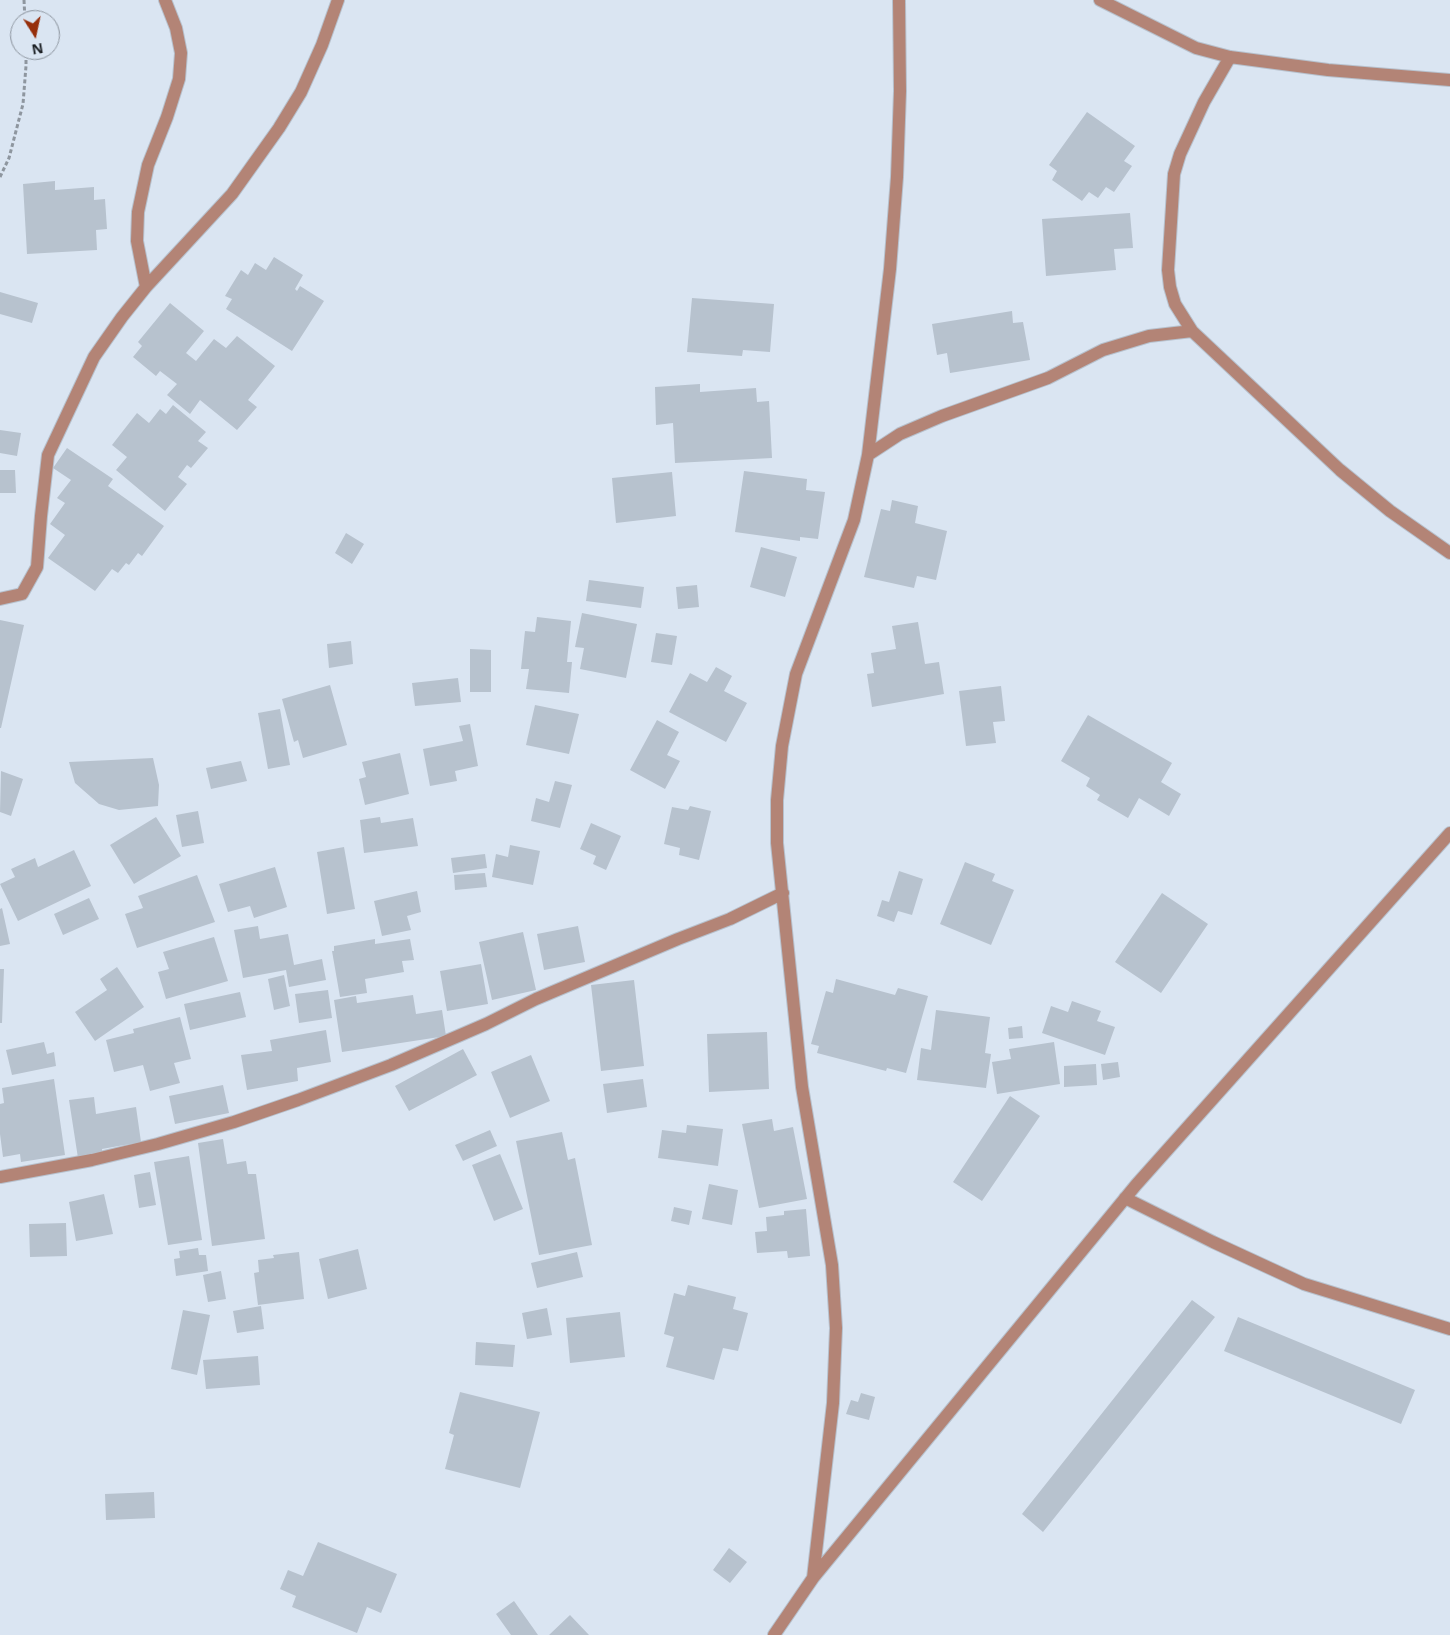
<!DOCTYPE html>
<html>
<head>
<meta charset="utf-8">
<style>
	body { margin:0 }
	#map { position:relative; width:1450px; height:1635px; overflow:hidden; background:#dae5f2; font-family:"Noto Sans",sans-serif }
	canvas { display:block }
	.north { position:absolute; left:10px; top:10px; width:50px; height:50px; box-sizing:border-box; background:#dae5f2; border:1px solid #8d959f; border-radius:50%; rotate:170deg; font-size:14px; font-weight:700; line-height:20px; text-align:center; color:#1a1e22 }
	.north::after { content:''; display:block; margin:auto; width:18px; height:22px; background:#962f0c; clip-path:polygon(50% 0,100% 100%,50% 72%,0 100%) }
</style>
</head>
<body>
<div id="map">
<canvas width="1450" height="1635"></canvas>
<div class="north">N</div>
</div>
<script>
const c = document.querySelector('canvas').getContext('2d');
c.lineJoin = 'round';
function paint(path, color) { c.fillStyle = color; c.fill(path, 'evenodd'); }
const poly = rows => new Path2D(rows.map(r => 'M' + r).join(''));
function trace(path, color, width, dash) { c.strokeStyle = color; c.lineWidth = width; c.lineCap = dash ? 'butt' : 'round'; c.setLineDash(dash || []); c.stroke(path); }
const building = poly([
	[1087,112,1135,146,1124,161,1132,166,1114,192,1106,187,1098,198,1089,192,1082,201,1052,180,1057,171,1049,165],
	[55,181,55,190,94,187,94,200,105,199,107,229,96,230,97,250,27,254,23,184],
	[1130,213,1133,248,1114,249,1116,270,1046,276,1042,219],
	[274,257,303,275,295,289,297,291,300,286,324,301,292,351,226,309,232,299,225,296,241,270,248,275,255,263,266,270],
	[0,292,38,303,32,323,0,314],
	[692,298,774,304,770,352,743,350,742,356,687,352],
	[170,303,204,331,186,353,196,361,214,339,226,348,237,336,275,366,248,400,257,407,237,430,200,400,190,414,167,395,177,384,160,371,156,376,133,357,142,346,138,342],
	[1012,311,1013,323,1023,322,1030,360,950,373,947,353,937,355,932,324],
	[700,384,700,392,756,388,757,402,769,401,772,458,675,463,673,423,656,425,655,387],
	[173,405,206,432,198,441,208,448,191,468,187,465,178,477,187,484,165,511,116,470,127,457,112,445,137,413,149,423,160,409,166,414],
	[0,430,21,433,17,456,0,453],
	[67,448,113,479,108,486,164,526,142,556,138,553,129,565,126,563,118,573,112,569,95,591,48,558,65,535,50,524,65,503,57,498,71,480,53,468],
	[0,470,15,470,16,493,0,493],
	[744,471,807,479,806,490,825,492,818,539,800,537,800,541,735,532],
	[672,472,676,516,616,523,612,478],
	[892,500,918,506,915,523,947,531,936,580,917,576,914,588,864,577,881,509,890,511],
	[346,533,364,544,352,564,335,553],
	[761,547,797,557,785,597,750,587],
	[589,580,644,587,641,608,586,601],
	[697,585,699,607,678,609,676,587],
	[582,613,637,624,626,678,580,669,584,648,575,647],
	[537,617,571,621,567,662,572,662,569,693,526,689,529,669,521,669,525,631,535,632],
	[0,620,24,625,1,728,0,728],
	[918,622,925,664,939,662,944,694,872,707,867,674,874,673,871,653,896,649,892,626],
	[656,633,677,636,672,665,651,662],
	[351,641,353,664,329,668,327,644],
	[470,649,491,650,491,692,470,692],
	[716,667,732,676,724,691,747,703,726,742,669,712,690,673,707,682],
	[458,678,461,702,415,706,412,683],
	[330,685,347,745,303,758,298,740,294,742,282,699],
	[1001,686,1005,721,993,722,996,743,966,746,959,691],
	[535,705,579,714,569,754,526,745],
	[280,709,290,765,268,769,258,713],
	[1088,715,1172,763,1161,782,1181,794,1169,816,1139,798,1128,818,1097,800,1100,795,1086,786,1090,778,1061,761],
	[657,720,679,732,667,755,680,761,665,789,630,770],
	[470,724,478,766,455,771,457,781,430,786,423,749,463,741,459,726],
	[400,753,409,794,365,805,359,779,366,777,362,762],
	[153,758,159,785,158,806,119,810,99,804,75,783,69,762],
	[241,761,247,781,211,789,206,768],
	[1,771,23,779,11,816,0,812],
	[555,781,572,785,560,828,531,821,536,798,549,802],
	[690,806,711,811,699,860,679,855,680,848,664,844,672,807,688,810],
	[198,811,204,843,182,847,176,815],
	[156,817,181,856,134,884,110,845],
	[380,817,381,823,413,818,418,846,364,853,360,820],
	[591,823,621,836,606,870,593,864,596,856,580,849],
	[510,845,540,851,533,885,492,877,496,854,508,857],
	[344,847,355,909,327,914,317,852],
	[74,850,91,886,18,921,0,884,15,877,11,869,35,858,38,867],
	[485,854,487,868,453,873,451,858],
	[965,862,995,874,992,881,1014,890,991,945,940,924],
	[275,867,287,907,254,918,250,906,228,912,219,884],
	[899,871,923,879,912,915,898,911,894,922,877,916,882,900,889,902],
	[485,873,487,887,455,890,454,875],
	[197,875,215,922,137,948,125,914,143,908,138,896],
	[417,891,421,912,407,916,411,930,382,936,374,901],
	[1162,893,1208,924,1161,993,1115,962],
	[89,898,99,919,63,935,54,914],
	[2,908,10,944,0,946,0,909],
	[258,926,260,939,288,934,294,965,322,959,326,980,289,987,286,970,243,978,234,930],
	[578,926,585,962,544,970,537,934],
	[523,932,536,990,492,1000,479,942],
	[214,937,228,981,166,999,158,972,169,969,163,952],
	[375,939,375,944,410,939,414,960,402,961,404,972,365,979,367,993,340,997,332,951,334,951,334,946],
	[481,964,488,1004,447,1011,440,971],
	[117,967,144,1007,95,1041,75,1012,107,990,100,979],
	[0,969,4,969,2,1023,0,1023],
	[284,975,290,1006,274,1010,268,979],
	[836,979,895,995,898,988,928,996,906,1073,887,1068,886,1071,817,1053,819,1046,811,1044,826,991,833,993],
	[634,980,644,1066,601,1071,591,985],
	[328,990,332,1018,299,1023,295,994],
	[240,992,246,1017,190,1030,184,1004],
	[413,995,416,1014,442,1010,446,1036,342,1052,334,1000,356,996,357,1003],
	[1072,1001,1101,1011,1097,1021,1115,1027,1105,1055,1042,1033,1051,1006,1068,1012],
	[936,1010,990,1017,985,1053,991,1054,986,1088,917,1080,921,1048,931,1050],
	[180,1017,191,1059,174,1063,180,1083,150,1091,143,1065,114,1072,106,1040,134,1033,133,1029],
	[1022,1026,1023,1038,1009,1039,1008,1028],
	[326,1030,331,1062,297,1068,298,1081,247,1090,241,1055,272,1051,270,1040],
	[767,1032,769,1089,709,1092,707,1034],
	[44,1042,47,1054,54,1052,56,1066,12,1075,6,1050],
	[1054,1042,1060,1084,997,1094,992,1062,1011,1059,1009,1049],
	[463,1049,477,1075,409,1111,395,1086],
	[531,1055,550,1101,510,1118,491,1072],
	[1118,1062,1120,1077,1103,1080,1101,1064],
	[1096,1064,1097,1085,1064,1087,1064,1066],
	[54,1079,65,1155,21,1162,20,1154,3,1157,0,1134,0,1104,4,1103,2,1088],
	[643,1079,647,1107,607,1113,603,1084],
	[223,1085,229,1113,175,1124,169,1096],
	[1010,1096,1040,1116,982,1201,953,1182],
	[94,1097,96,1114,136,1107,141,1142,102,1149,102,1155,78,1158,69,1100],
	[772,1119,774,1131,793,1127,807,1199,759,1208,742,1124],
	[687,1125,723,1129,718,1166,658,1158,662,1130,686,1133],
	[490,1130,497,1146,463,1161,455,1145],
	[562,1132,568,1160,575,1158,592,1245,539,1255,516,1141],
	[223,1139,227,1164,246,1161,248,1174,256,1174,265,1239,212,1246,198,1143],
	[500,1154,523,1209,494,1221,472,1165],
	[189,1156,202,1240,168,1245,154,1162],
	[150,1172,156,1205,139,1208,134,1175],
	[709,1184,738,1190,732,1225,702,1219],
	[104,1194,113,1234,76,1241,69,1202],
	[674,1207,692,1211,689,1225,671,1221],
	[806,1209,810,1256,788,1258,787,1251,757,1253,755,1232,767,1231,766,1217,784,1215,784,1211],
	[66,1223,67,1256,30,1257,29,1224],
	[198,1248,199,1255,206,1255,208,1271,176,1276,174,1259,180,1258,179,1251],
	[358,1249,367,1289,328,1299,319,1259],
	[299,1252,304,1299,258,1305,254,1273,259,1272,258,1260,274,1258,273,1255],
	[577,1252,583,1277,537,1288,531,1263],
	[221,1271,226,1299,208,1302,203,1275],
	[688,1285,736,1297,733,1309,748,1313,738,1351,723,1348,714,1380,666,1367,674,1337,664,1334,674,1293,685,1296],
	[1192,1300,1215,1317,1043,1532,1022,1514],
	[261,1306,264,1329,237,1333,233,1311],
	[547,1308,552,1335,527,1339,522,1313],
	[183,1310,210,1315,197,1375,171,1369],
	[620,1312,625,1357,570,1363,566,1318],
	[1238,1317,1415,1390,1401,1424,1224,1351],
	[476,1342,515,1345,513,1367,475,1365],
	[258,1356,260,1385,206,1389,203,1360],
	[460,1392,540,1412,520,1488,445,1469,454,1435,449,1433],
	[861,1393,875,1397,869,1420,846,1414,851,1400,858,1402],
	[154,1492,155,1518,106,1520,105,1494],
	[318,1542,397,1574,381,1613,367,1607,357,1633,292,1607,296,1596,280,1589,288,1570,303,1576],
	[729,1548,747,1562,730,1583,713,1570],
	[514,1601,538,1635,511,1635,496,1614],
	[570,1615,589,1635,549,1635]
]);
const path = poly([
	[24,0,25,20],
	[0,177,9,158,23,104,26,66,26,50]
]);
const minor = poly([
	[1100,0,1196,48,1230,57,1328,70,1450,80],
	[1230,57,1204,102,1180,154,1174,174,1168,270,1170,287,1175,304,1192,331,1340,470,1390,511,1450,553],
	[146,287,137,241,138,212,148,165,167,117,179,79,181,53,176,28,165,0],
	[868,455,900,434,942,416,1048,378,1103,350,1149,336,1192,331],
	[0,599,22,594,37,567,41,516,48,455,94,357,122,317,146,287,232,194,279,128,301,92,322,45,338,0],
	[0,1177,92,1160,158,1144,234,1122,298,1100,391,1065,486,1024,536,999,678,939,730,919,783,893],
	[1125,1198,1213,1242,1304,1284,1450,1329],
	[813,1578,833,1403,836,1328,832,1265,802,1087,777,843,777,800,782,746,796,674,854,520,868,455,890,269,897,177,900,91,899,0],
	[774,1635,813,1578,1136,1185,1450,833]
]);
paint(building, '#b7c2ce');
trace(minor, '#b7c1cd', 14);
trace(path, '#8e969f', 3, [4, 2.5]);
trace(minor, '#b38476', 12);
</script>
</body>
</html>
